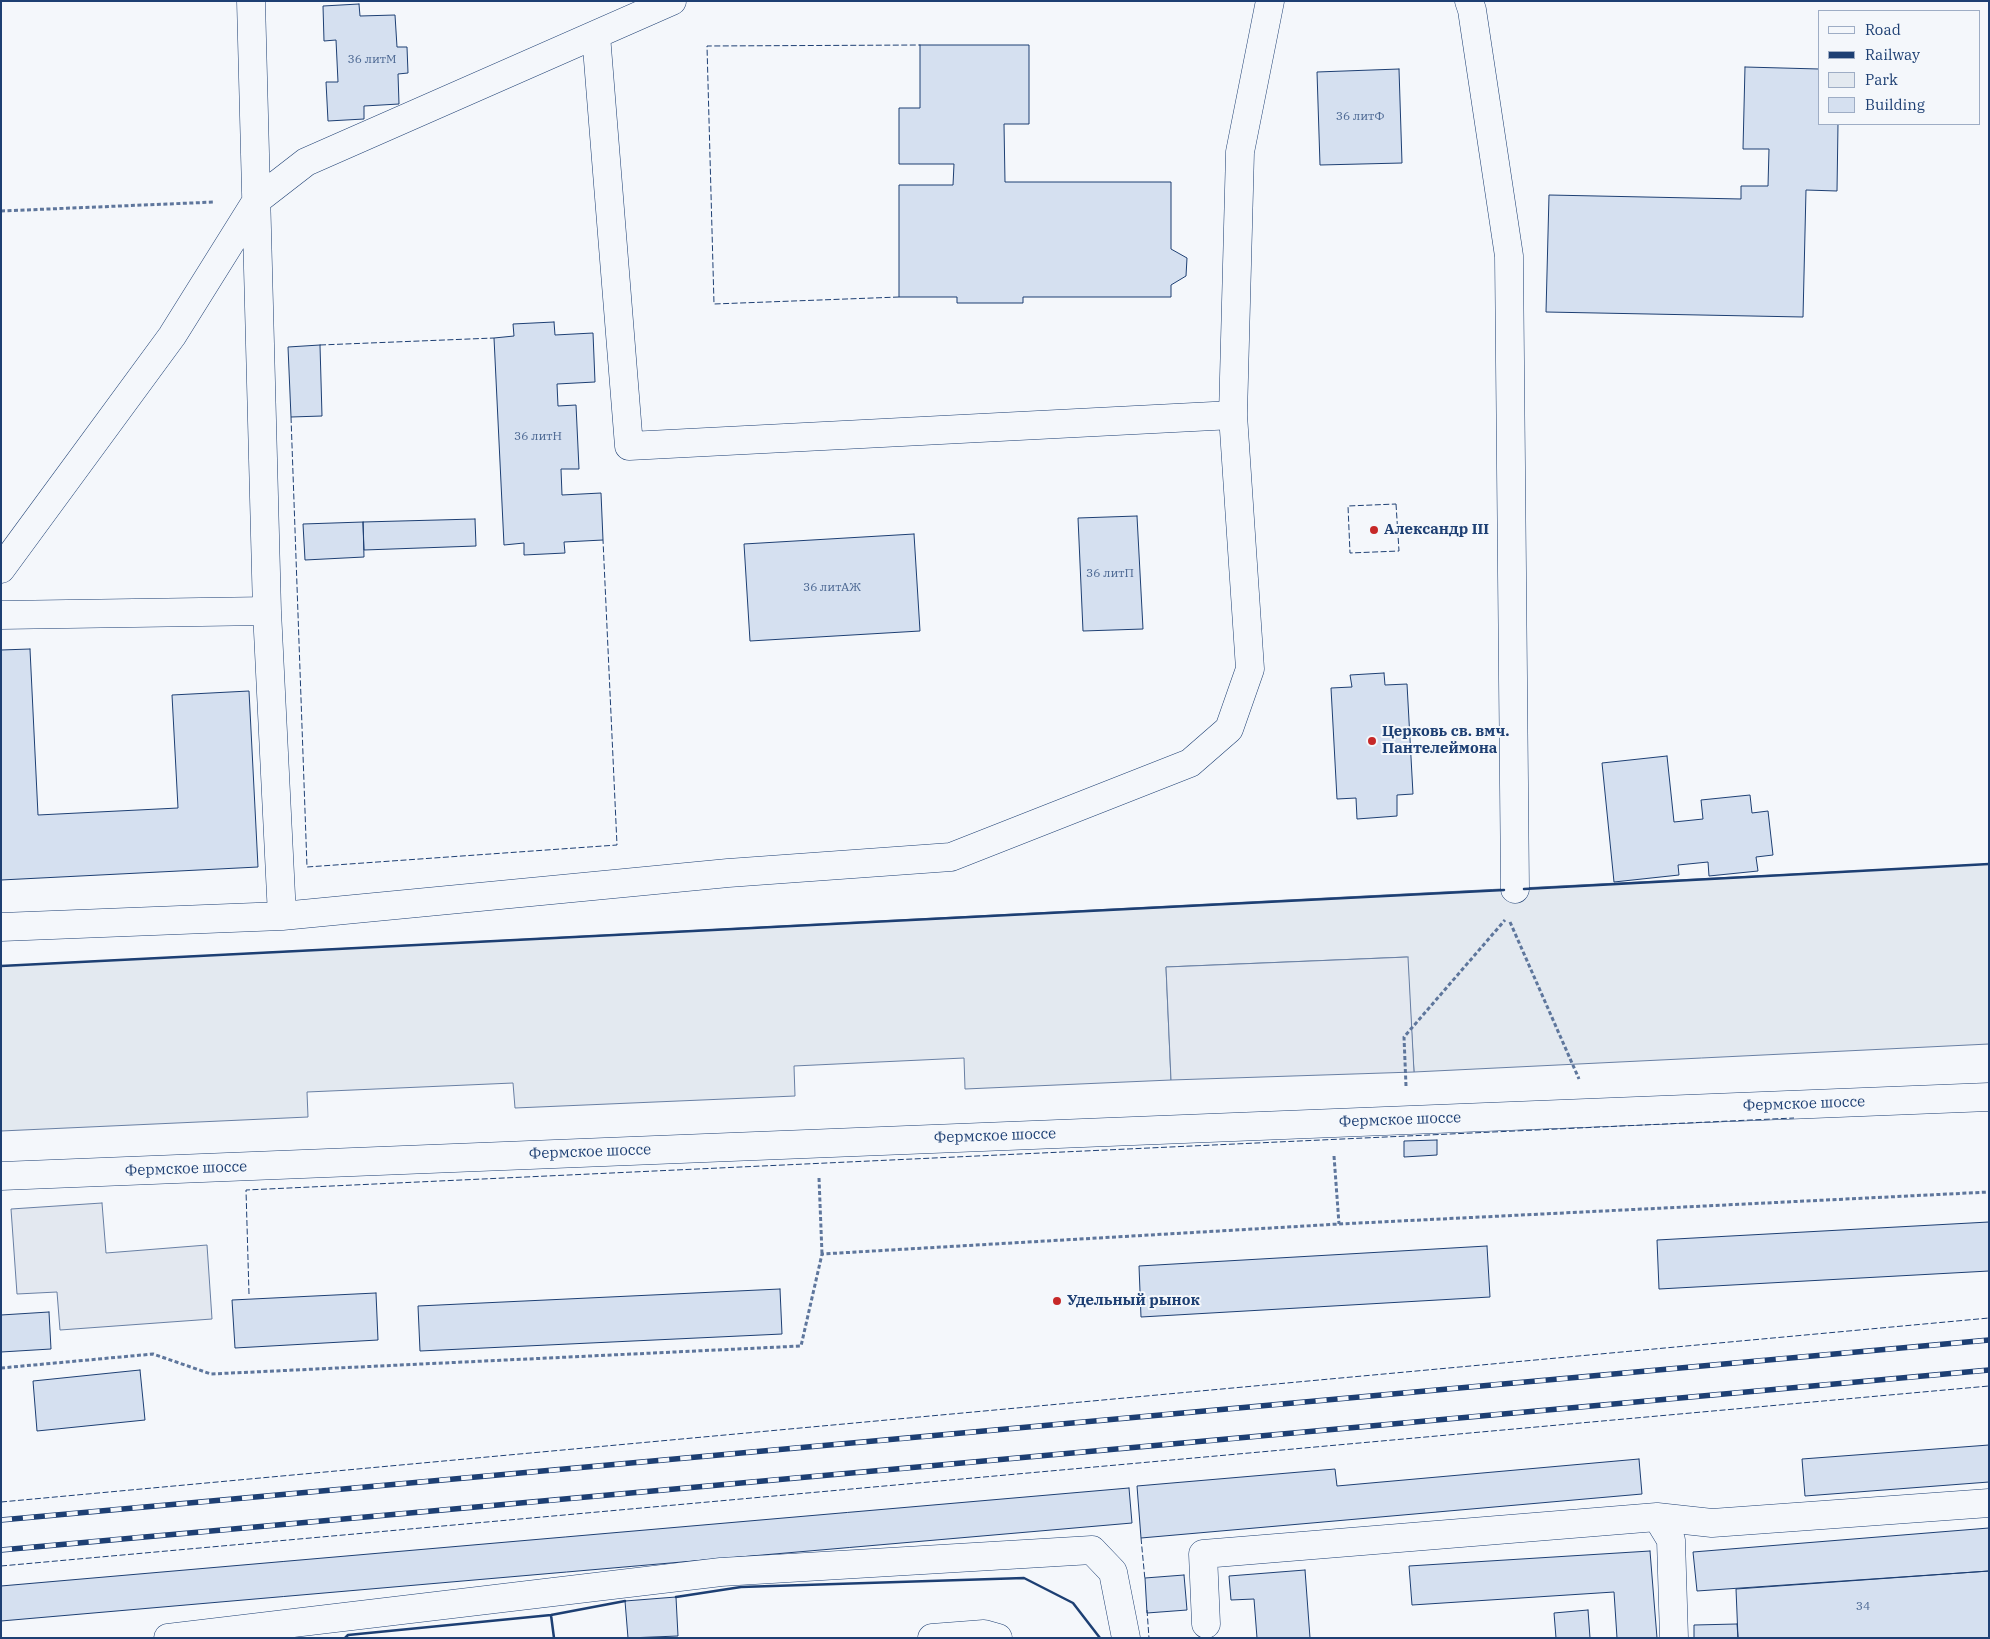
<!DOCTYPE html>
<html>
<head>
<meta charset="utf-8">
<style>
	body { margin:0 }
	#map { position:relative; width:1990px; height:1639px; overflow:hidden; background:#f4f7fb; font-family:"IBM Plex Serif",serif }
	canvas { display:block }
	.frame { position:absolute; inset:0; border:2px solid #1d3f73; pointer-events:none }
	.legend { position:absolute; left:1818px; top:10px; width:162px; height:115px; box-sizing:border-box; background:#f4f7fb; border:1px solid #9eadc5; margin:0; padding:6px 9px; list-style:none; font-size:15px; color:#1d3f73 }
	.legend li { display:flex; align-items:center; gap:10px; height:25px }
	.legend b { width:25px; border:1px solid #9eadc5 }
</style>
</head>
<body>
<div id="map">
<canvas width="1990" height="1639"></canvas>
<div class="frame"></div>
<ul class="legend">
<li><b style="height:6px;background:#f4f7fb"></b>Road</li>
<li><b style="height:6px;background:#1d3f73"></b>Railway</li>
<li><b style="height:14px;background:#e3e9f0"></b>Park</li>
<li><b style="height:14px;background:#d5e0f0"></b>Building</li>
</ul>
</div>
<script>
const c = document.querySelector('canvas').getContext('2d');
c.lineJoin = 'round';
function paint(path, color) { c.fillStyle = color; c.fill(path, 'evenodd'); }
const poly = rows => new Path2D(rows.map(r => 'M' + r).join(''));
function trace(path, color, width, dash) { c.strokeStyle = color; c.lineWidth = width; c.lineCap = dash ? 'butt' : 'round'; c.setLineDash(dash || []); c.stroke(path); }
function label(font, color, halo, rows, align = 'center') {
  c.font = font + ' "IBM Plex Serif",serif'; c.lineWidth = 4; c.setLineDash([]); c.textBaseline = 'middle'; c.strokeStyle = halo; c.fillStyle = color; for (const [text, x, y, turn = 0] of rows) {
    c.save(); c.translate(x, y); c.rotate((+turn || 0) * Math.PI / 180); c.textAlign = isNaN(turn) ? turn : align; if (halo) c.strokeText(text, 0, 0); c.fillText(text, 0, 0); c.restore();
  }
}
const green = poly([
	[1989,864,1989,1044,1414,1072,1407,957,1166,967,1171,1080,965,1089,964,1058,794,1066,795,1096,515,1108,513,1083,307,1092,308,1117,1,1131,1,966,1989,864]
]);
const parking = poly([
	[1408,957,1414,1072,1171,1080,1166,967,1408,957],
	[102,1203,106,1253,207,1245,212,1319,60,1330,57,1292,17,1294,11,1209,102,1203]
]);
const building = poly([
	[359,4,360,16,395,15,397,47,407,47,408,73,398,74,399,104,364,106,364,119,328,121,326,82,338,82,336,40,324,41,323,6,359,4],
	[920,45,1029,45,1029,124,1004,124,1005,182,1171,182,1171,249,1187,258,1186,276,1171,285,1171,297,1023,297,1023,303,957,303,957,297,899,297,899,185,953,185,954,164,899,164,899,108,920,108,920,45],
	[1745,67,1819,69,1819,124,1838,124,1837,191,1806,190,1803,317,1546,312,1549,195,1741,199,1741,186,1768,186,1769,149,1743,149,1745,67],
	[1399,69,1402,163,1320,165,1317,72,1399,69],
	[554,322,555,335,593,333,595,382,557,384,558,406,576,405,579,469,561,469,562,495,601,493,603,540,564,542,565,553,524,555,524,543,504,545,494,338,514,336,513,324,554,322],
	[320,345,322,416,291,417,288,347,320,345],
	[1137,516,1143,629,1083,631,1078,518,1137,516],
	[475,519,476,546,364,550,363,522,475,519],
	[363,522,364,557,305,560,303,524,363,522],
	[914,534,920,631,750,641,744,544,914,534],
	[30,649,38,815,178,808,172,695,249,691,258,867,1,880,1,650,30,649],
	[1384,673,1385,685,1407,684,1413,794,1397,795,1397,816,1357,819,1356,798,1337,799,1331,688,1352,687,1350,675,1384,673],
	[1667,756,1674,822,1703,819,1701,800,1750,795,1752,813,1768,811,1773,855,1756,857,1758,871,1709,876,1708,862,1678,865,1679,875,1614,882,1602,763,1667,756],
	[1437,1140,1437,1155,1404,1157,1404,1141,1437,1140],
	[1989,1222,1989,1271,1659,1289,1657,1240,1989,1222],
	[1487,1246,1490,1297,1141,1317,1139,1266,1487,1246],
	[780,1289,782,1334,420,1351,418,1306,780,1289],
	[376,1293,378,1340,235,1348,232,1300,376,1293],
	[49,1312,51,1349,1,1352,1,1315,49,1312],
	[140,1370,145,1420,37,1431,33,1381,140,1370],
	[1989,1445,1989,1482,1805,1496,1802,1459,1989,1445],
	[1639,1459,1642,1494,1141,1538,1137,1486,1335,1469,1337,1486,1639,1459],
	[1129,1488,1132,1523,1,1621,1,1586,1129,1488],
	[1989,1528,1989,1571,1697,1591,1693,1552,1989,1528],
	[1650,1551,1657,1638,1617,1638,1614,1592,1412,1605,1409,1566,1650,1551],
	[1305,1570,1310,1638,1257,1638,1254,1599,1231,1600,1229,1576,1305,1570],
	[1989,1571,1989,1638,1738,1638,1736,1589,1989,1571],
	[1184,1575,1187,1610,1147,1613,1145,1578,1184,1575],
	[676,1597,678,1636,628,1638,625,1601,676,1597],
	[1588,1610,1590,1638,1556,1638,1554,1613,1588,1610],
	[1737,1624,1738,1638,1694,1638,1694,1625,1737,1624]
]);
const path = poly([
	[1,211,215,202],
	[1510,922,1579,1079],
	[1406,1086,1404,1037,1505,920],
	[1334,1156,1339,1224],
	[819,1178,822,1254],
	[1,1368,153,1354,211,1374,801,1346,822,1254,1339,1224,1989,1192]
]);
const minor = poly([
	[1469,1,1472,10,1509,256,1515,889],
	[596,35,629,446,1233,415,1240,152,1270,1],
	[1,569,172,336,257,200,306,162,672,1],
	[1,615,267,611,251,1],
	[282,916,728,873,951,857,1190,763,1229,729,1250,669,1233,415],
	[1,927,282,916,267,611],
	[1,1176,1989,1097],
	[1657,1517,1712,1523,1989,1503],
	[1206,1624,1203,1554,1657,1517,1671,1540,1674,1638],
	[168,1638,721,1572,1092,1550,1113,1572,1126,1638],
	[932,1638,984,1634,998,1638]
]);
const rail = poly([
	[1,1520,1989,1340],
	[1,1550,1989,1370]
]);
const fence = poly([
	[899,297,714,304,707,46,920,45],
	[320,345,494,338],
	[291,417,307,867,617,845,603,540],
	[1396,504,1399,551,1350,553,1348,506,1396,504],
	[249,1294,246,1190,1794,1118],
	[1,1502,1989,1318],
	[1141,1538,1145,1580],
	[1,1566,1989,1386],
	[1147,1610,1149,1638]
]);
const wall = poly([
	[1524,889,1989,864],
	[1,966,1504,890],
	[676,1597,741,1587,1024,1578,1073,1603,1100,1638],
	[551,1615,554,1638],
	[345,1638,348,1635,551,1615,625,1601]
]);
const markers = [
	[1374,530,5,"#c62828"],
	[1372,741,5,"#c62828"],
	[1057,1301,5,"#c62828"]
];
const numberNames = [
	["36 литМ",372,60],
	["36 литФ",1360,117],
	["36 литН",538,437],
	["36 литП",1110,574],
	["36 литАЖ",832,588],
	["34",1863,1607]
];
const poiNames = [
	["Александр III",1384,530],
	["Церковь св. вмч.",1382,732],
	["Пантелеймона",1382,749],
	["Удельный рынок",1067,1301]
];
const streetNames = [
	["Фермское шоссе",1804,1104,-2],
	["Фермское шоссе",1400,1120,-2],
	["Фермское шоссе",995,1136,-2],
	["Фермское шоссе",590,1152,-2],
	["Фермское шоссе",186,1169,-2]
];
paint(green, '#e3e9f0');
trace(green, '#687fa3', 1);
paint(parking, '#e3e8f0');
trace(parking, '#687fa3', 1);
paint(building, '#d5e0f0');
trace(building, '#1d3f73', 1);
trace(minor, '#1d3f73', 29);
trace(path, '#5e769c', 3, [4, 2.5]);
trace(minor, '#f4f7fb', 28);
trace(rail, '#1d3f73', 5.5);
trace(rail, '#f4f7fb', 4, [11]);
trace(fence, '#1d3f73', 1, [6, 2.5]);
trace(wall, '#1d3f73', 2.5);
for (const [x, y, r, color] of markers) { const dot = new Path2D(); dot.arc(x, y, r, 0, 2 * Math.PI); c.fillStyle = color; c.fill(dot); trace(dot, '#f4f7fb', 2); }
label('12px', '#4b6792', null, numberNames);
label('bold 15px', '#1d3f73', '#f4f7fb', poiNames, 'left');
label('15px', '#1d3f73', '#f4f7fb', streetNames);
</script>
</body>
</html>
